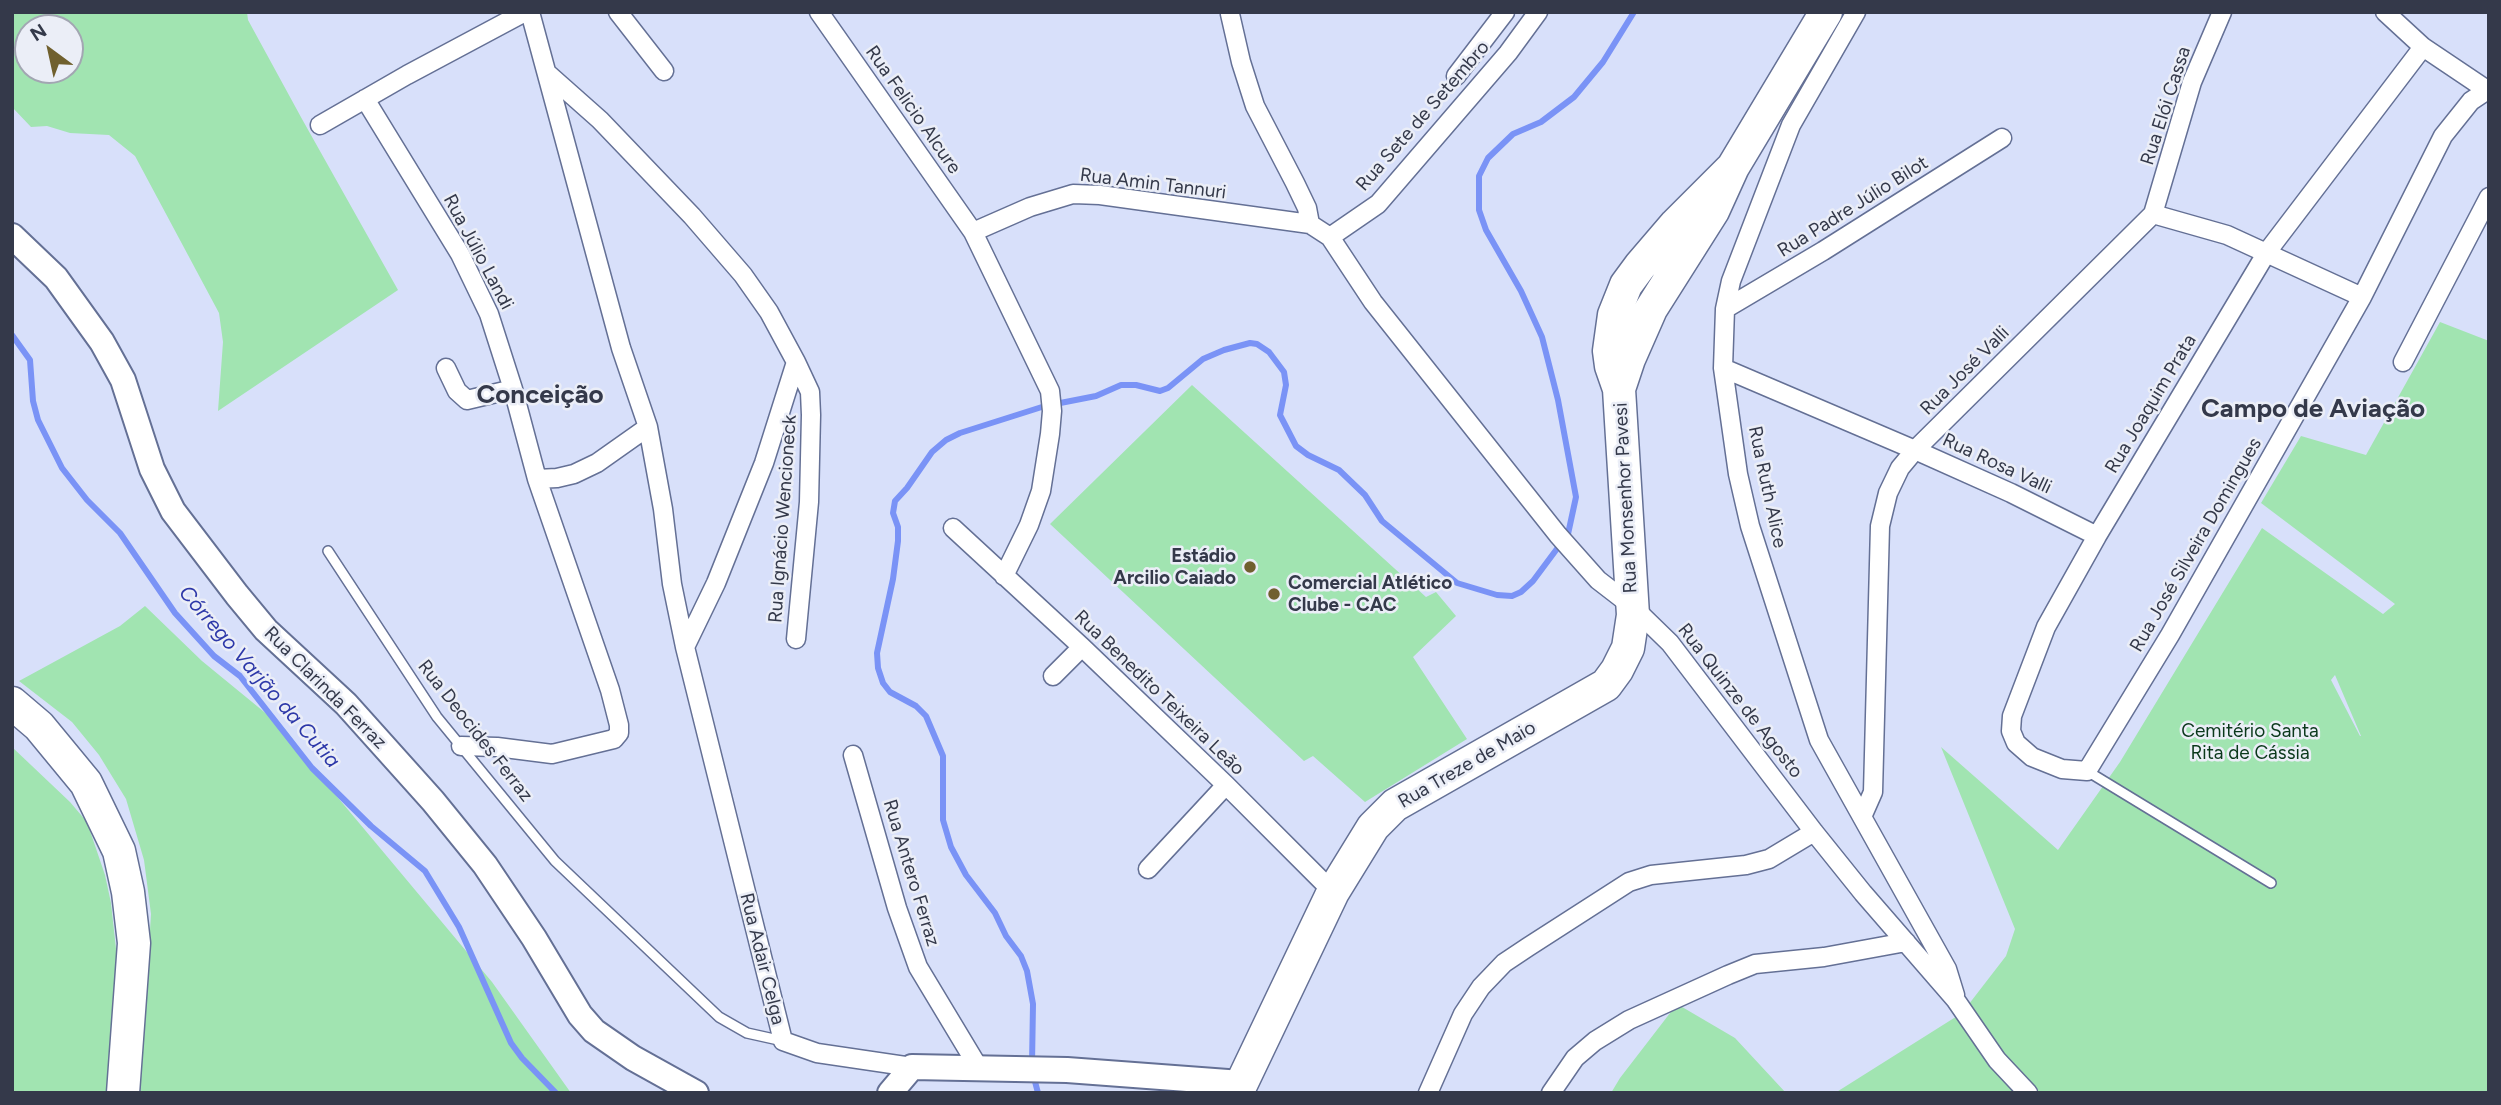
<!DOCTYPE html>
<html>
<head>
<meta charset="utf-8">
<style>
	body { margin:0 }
	#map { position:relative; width:2501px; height:1105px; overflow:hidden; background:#d8e0fa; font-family:Figtree,sans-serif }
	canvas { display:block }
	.frame { position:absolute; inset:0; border:14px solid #34394a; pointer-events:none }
	.north { position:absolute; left:14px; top:14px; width:70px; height:70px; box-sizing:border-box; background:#ebeef7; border:2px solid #a2a6b2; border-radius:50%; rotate:327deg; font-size:19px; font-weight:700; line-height:28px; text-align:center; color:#34394a }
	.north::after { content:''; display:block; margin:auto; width:24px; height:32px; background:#70602e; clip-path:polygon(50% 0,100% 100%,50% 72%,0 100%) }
</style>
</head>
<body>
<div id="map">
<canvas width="2501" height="1105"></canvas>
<div class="frame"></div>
<div class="north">N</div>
</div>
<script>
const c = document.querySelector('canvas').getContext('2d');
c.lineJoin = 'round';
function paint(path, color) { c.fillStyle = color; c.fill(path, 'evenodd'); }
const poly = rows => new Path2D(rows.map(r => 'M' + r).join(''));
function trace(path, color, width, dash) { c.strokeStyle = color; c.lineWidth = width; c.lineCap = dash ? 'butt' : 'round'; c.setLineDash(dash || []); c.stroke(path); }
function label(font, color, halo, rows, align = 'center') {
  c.font = font + ' Figtree,sans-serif'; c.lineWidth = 5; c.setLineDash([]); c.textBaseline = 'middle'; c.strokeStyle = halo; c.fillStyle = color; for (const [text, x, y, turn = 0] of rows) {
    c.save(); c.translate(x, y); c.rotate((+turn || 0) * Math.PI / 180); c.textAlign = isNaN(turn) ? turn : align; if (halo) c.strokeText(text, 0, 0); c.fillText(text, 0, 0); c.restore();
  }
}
const green = poly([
	[12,12,247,12,248,20,302,119,398,290,218,411,223,342,219,313,135,156,109,135,70,133,47,126,31,127,12,107],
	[70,28,70,70,28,70,28,28],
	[2440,322,2489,341,2489,1093,1835,1093,1962,1013,2006,956,2015,929,1941,747,2058,850,2120,762,2262,528,2383,614,2395,604,2261,503,2301,436,2366,455],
	[2335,675,2361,736,2360,736,2331,680],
	[1192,385,1426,597,1436,592,1456,616,1413,657,1467,739,1365,802,1313,756,1304,761,1050,524],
	[145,606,202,661,285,729,324,781,492,982,571,1093,140,1093,151,914,144,860,126,799,99,755,72,722,19,681,120,626],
	[12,747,70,802,87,822,105,875,111,903,117,958,116,986,107,1093,12,1093],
	[1677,1004,1735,1038,1786,1093,1611,1093,1620,1078]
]);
const stream = poly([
	[12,335,30,360,33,401,38,420,62,468,87,500,120,533,175,613,214,656,240,676,312,768,371,826,425,871,459,927,511,1043,522,1058,556,1093],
	[1032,1064,1033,1004,1027,971,1021,956,1006,936,995,913,966,875,951,847,943,820,943,756,926,716,916,706,890,692,883,683,878,668,877,653,893,579,898,541,898,527,893,513,895,501,907,488,932,452,946,440,960,433,1045,406,1096,396,1121,385,1136,385,1160,391,1168,388,1203,359,1224,350,1250,343,1257,344,1269,352,1284,372,1286,385,1280,415,1296,446,1308,455,1339,470,1365,495,1382,521,1457,583,1497,595,1512,596,1521,592,1533,581,1568,534,1576,497,1558,400,1542,337,1521,291,1486,230,1479,210,1479,176,1488,158,1513,134,1541,122,1574,97,1603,62,1634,12],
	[1033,1074,1038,1093]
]);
const lane = poly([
	[328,551,437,717,555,861,719,1017,747,1033,783,1041],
	[2087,771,2271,883]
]);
const street = poly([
	[530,12,621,348,648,427,663,509,672,584,685,647,783,1041,817,1053,912,1067],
	[618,12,664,71],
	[819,12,973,232,1050,391,1052,411,1050,434,1041,491,1029,525,1004,576],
	[1856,12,1791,125,1731,281,1725,309,1723,368,1738,474,1750,526,1819,740,1947,969,1955,995],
	[2385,12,2423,47,2487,90],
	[1230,14,1241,62,1255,106,1295,183,1307,208,1310,224],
	[2423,47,2267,252,2097,536,2046,627,2012,716,2011,731,2016,743,2032,757,2062,769,2087,771,2170,635,2362,297,2443,136,2471,101,2489,89],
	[547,73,600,120,692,216,743,275,769,312,796,362,764,463,716,583,685,647],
	[1456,76,1505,12],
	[365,99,460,254,489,314,513,389,537,479,610,690,619,725,619,733,614,739,552,754,497,747,461,746],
	[320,125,407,75,525,12],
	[2153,214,2192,82,2222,12],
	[973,232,1030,207,1073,194,1100,195,1310,224,1330,237,1373,302,1558,535,1598,580,1633,607,1670,643,1814,832,1863,893,1955,999,1997,1060,2028,1093],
	[1330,237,1378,204,1508,53,1538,12],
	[1725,309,1823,251,2002,138],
	[796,362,810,392,811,415,809,502,796,639],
	[2403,362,2489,197],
	[446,368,457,391,467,400,513,389],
	[1723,368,1915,450,2011,493,2097,536],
	[537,479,557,478,574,474,597,463,648,427],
	[953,528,1082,647,1226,785,1333,892],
	[1053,676,1082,647],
	[853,755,897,908,918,967,980,1070],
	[1862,817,1873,792,1880,526,1888,493,1900,468,1915,450,2153,214,2227,235,2362,297],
	[1148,869,1226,785],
	[1428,1093,1463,1014,1481,987,1504,963,1528,947,1629,882,1651,875,1746,865,1769,859,1814,832],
	[1551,1093,1575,1058,1595,1041,1629,1020,1728,975,1755,964,1824,957,1906,942]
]);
const secondary = poly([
	[12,236,56,278,102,342,123,380,152,469,173,511,237,595,266,630,346,704,433,801,485,865,534,938,580,1015,594,1031,633,1058,696,1093],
	[890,1093,912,1067,1067,1070,1241,1083]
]);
const highway = poly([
	[1619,389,1629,359,1651,309,1713,211,1733,167,1826,12],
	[12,703,39,726,86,783,119,851,128,892,134,943,123,1093],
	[1237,1093,1333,892,1373,827,1395,805,1606,685,1617,670,1628,648,1633,615,1619,389,1611,366,1609,351,1614,315,1626,285,1640,266,1676,224,1733,167]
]);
const markers = [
	[1250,567,7,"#70602e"],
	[1274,594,7,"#70602e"]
];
const streetNames = [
	["Rua Elói Cassa",2166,106,-72],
	["Rua Felicio Alcure",913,110,55],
	["Rua Sete de Setembro",1423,116,-49],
	["Rua Amin Tannuri",1153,184,7],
	["Rua Padre Júlio Bilot",1853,207,-32],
	["Rua Júlio Landi",478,252,62],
	["Rua José Valli",1965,371,-45],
	["Rua Joaquim Prata",2151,404,-59],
	["Rua Rosa Valli",1997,464,25],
	["Rua Ruth Alice",1767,487,78],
	["Rua Monsenhor Pavesi",1626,498,-93],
	["Rua Ignácio Wencioneck",783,519,-86],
	["Rua José Silveira Domingues",2196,545,-60],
	["Rua Clarinda Ferraz",325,688,45],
	["Rua Benedito Teixeira Leão",1159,693,44],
	["Rua Quinze de Agosto",1740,701,52],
	["Rua Deocides Ferraz",475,731,52],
	["Rua Treze de Maio",1467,765,-30],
	["Rua Antero Ferraz",911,873,73],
	["Rua Adair Celga",762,959,76]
];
const poiNames = [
	["Estádio",1236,556],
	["Arcilio Caiado",1236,578],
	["Comercial Atlético",1288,583,"left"],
	["Clube - CAC",1288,605,"left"]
];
const parkNames = [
	["Cemitério Santa",2250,731],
	["Rita de Cássia",2250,753]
];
const waterNames = [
	["Córrego Varjão da Cutia",259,677,49]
];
const districtNames = [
	["Conceição",540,395],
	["Campo de Aviação",2313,409]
];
paint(green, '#a1e4b1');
trace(stream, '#7a93f6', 6);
trace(lane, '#647095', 12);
trace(street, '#647095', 21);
trace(secondary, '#647095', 28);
trace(highway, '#647095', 35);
trace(lane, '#fff', 9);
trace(street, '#fff', 18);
trace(secondary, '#fff', 24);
trace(highway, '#fff', 32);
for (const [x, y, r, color] of markers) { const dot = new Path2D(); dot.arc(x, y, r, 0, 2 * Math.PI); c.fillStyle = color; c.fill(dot); trace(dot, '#ebeef7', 2.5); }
label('19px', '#34394a', '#ebeef7', streetNames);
label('bold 19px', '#34394a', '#ebeef7', poiNames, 'right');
label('19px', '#0a381b', '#ebeef7', parkNames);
label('italic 21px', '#2d38a9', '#ebeef7', waterNames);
label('bold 26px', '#34394a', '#ebeef7', districtNames);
</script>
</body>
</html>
